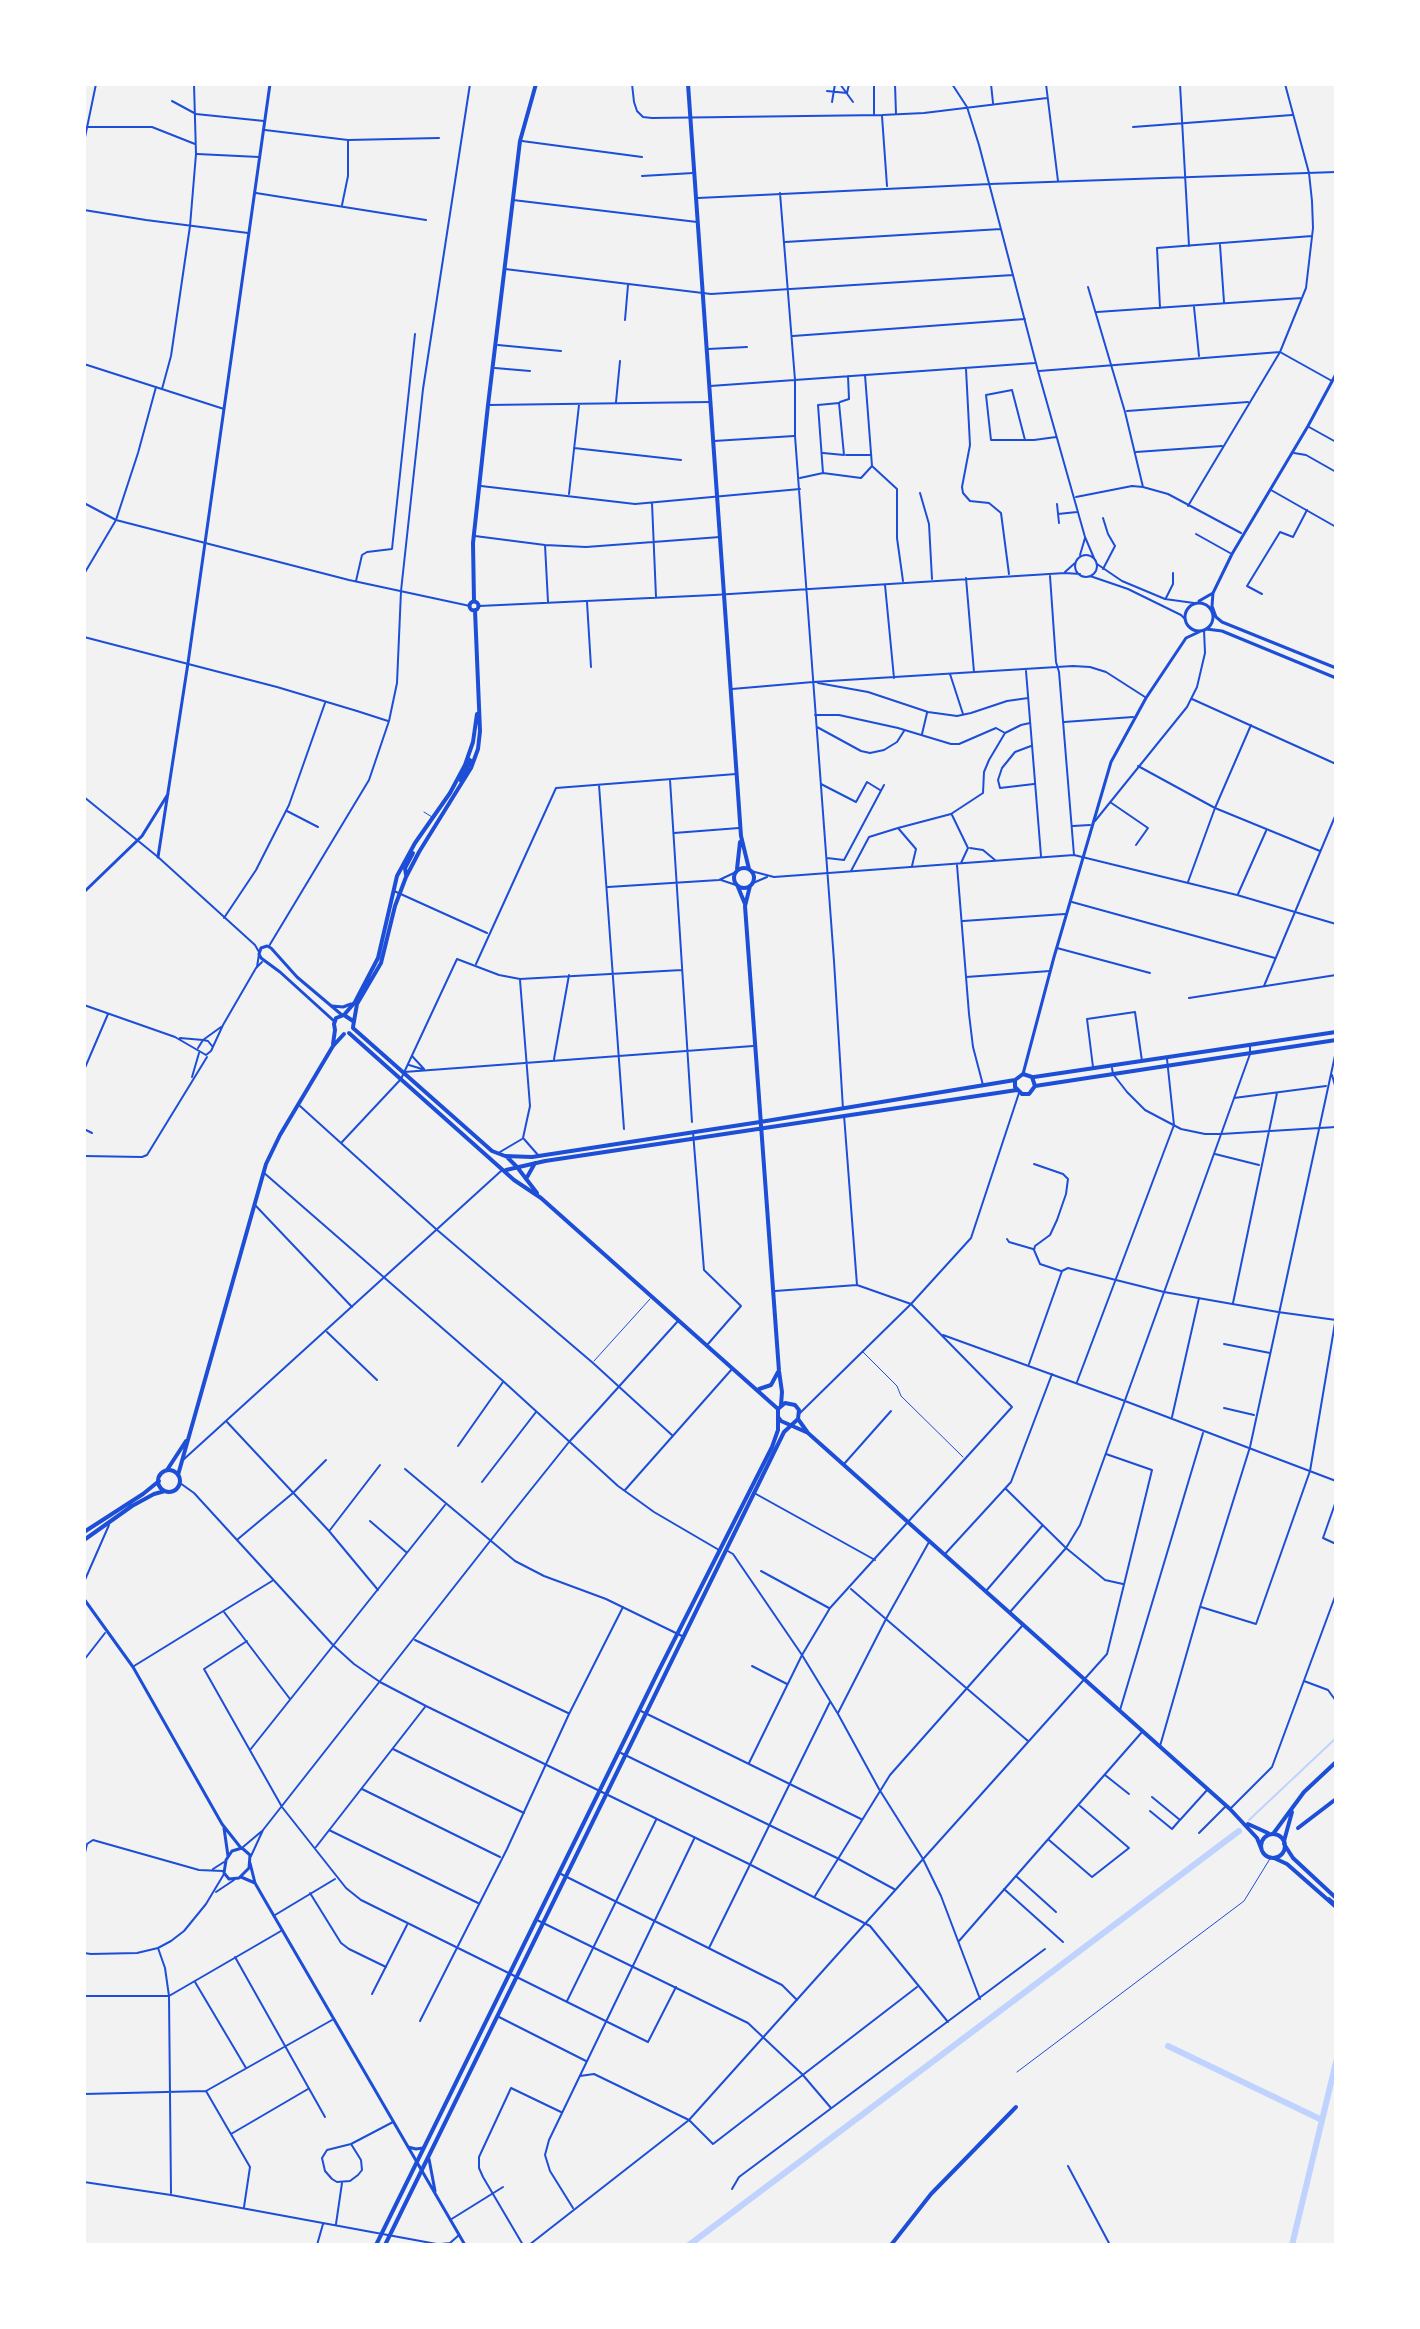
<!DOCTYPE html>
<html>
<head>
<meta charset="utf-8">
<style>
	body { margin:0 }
	#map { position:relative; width:1420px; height:2329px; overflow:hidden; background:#f2f2f2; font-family:Helvetica,sans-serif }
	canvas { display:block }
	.frame { position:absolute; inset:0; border:86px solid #fff; pointer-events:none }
</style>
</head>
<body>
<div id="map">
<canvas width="1420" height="2329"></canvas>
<div class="frame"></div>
</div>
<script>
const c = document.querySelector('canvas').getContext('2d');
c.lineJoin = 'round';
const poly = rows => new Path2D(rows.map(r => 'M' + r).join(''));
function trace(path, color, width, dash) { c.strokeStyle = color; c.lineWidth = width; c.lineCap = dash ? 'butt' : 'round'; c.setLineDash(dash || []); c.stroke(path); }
const stream = poly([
	[1249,1820,1336,1738]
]);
const canal = poly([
	[1168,2046,1322,2120],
	[689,2245,1239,1831],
	[1292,2245,1336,2062]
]);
const service = poly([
	[424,812,432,817],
	[863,1352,897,1386,901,1396,963,1457],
	[594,1361,650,1299],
	[1017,2072,1244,1901,1271,1857]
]);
const pedestrian = poly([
	[840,84,853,102],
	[827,91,847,93,849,84],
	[832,102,835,84],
	[357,711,388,721],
	[269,946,369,780,389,721,397,683,401,591,423,389,470,84],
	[1034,1164,1063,1174,1068,1179,1066,1194,1057,1220,1050,1235,1035,1246,1034,1250,1040,1264,1061,1271],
	[1007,1239,1009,1242,1033,1249]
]);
const minor = poly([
	[632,84,634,102,637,111,643,117,652,118,882,115,924,113,1047,98],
	[895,84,896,114],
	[952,84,967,107,979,145,1038,371,1085,537,1094,558],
	[991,84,993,103],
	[1046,84,1058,181],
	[1180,84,1189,246],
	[172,101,196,114,264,121],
	[874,114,874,84],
	[882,116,887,186],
	[87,127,152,127,195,144],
	[1133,127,1292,115],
	[265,130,348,140,439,138],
	[522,141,642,157],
	[84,142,96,84],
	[197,154,259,157],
	[642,176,693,173],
	[256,193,426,220],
	[780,193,795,380,795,436,834,961,843,1109],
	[698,198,990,184,1336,172],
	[513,200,697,222],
	[342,205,348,176,348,140],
	[84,210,146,220,248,233],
	[785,242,1001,229],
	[1220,245,1224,302],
	[505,269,711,294,1013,275],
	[1088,287,1125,412,1143,487],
	[1194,307,1199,356],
	[1160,308,1157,248,1312,236],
	[1097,312,1302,298],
	[625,320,628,285],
	[793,336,1025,319],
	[498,345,561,351],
	[708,349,747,347],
	[84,364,224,409],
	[495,368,530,371],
	[966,369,970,445,962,487,963,493,970,501,989,503,1001,513,1009,574],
	[1039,371,1280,352,1332,381],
	[865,375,872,466,897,489,897,538,903,581],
	[710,386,1035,363],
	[162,389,171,356,190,226,196,154,194,84],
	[616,402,620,361],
	[840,402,849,399,848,376],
	[488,405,710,402],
	[1127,411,1248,402],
	[1309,427,1336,442],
	[1025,440,1012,390,986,395,991,440,1034,440,1056,437],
	[714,441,794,436],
	[574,448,681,460],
	[1136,452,1222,446],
	[823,453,844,455,839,403,818,405,823,473],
	[1294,453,1306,455,1336,472],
	[846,455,871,455],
	[800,478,823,473,861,478,872,466],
	[481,486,635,504,800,489],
	[1271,490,1336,527],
	[920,493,929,524,932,579],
	[569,494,579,405],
	[1076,497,1132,486,1143,487,1168,494,1241,533],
	[84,503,116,520,349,580,470,606],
	[652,503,656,597],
	[1057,504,1059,523],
	[1188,506,1280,352,1306,288,1313,228,1312,201,1309,173,1285,84],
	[1058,514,1077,512],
	[1196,534,1230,553],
	[475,536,545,545,586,547,720,537],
	[545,545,548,602],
	[1080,555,1085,538],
	'1075 566a11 11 0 1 1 22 0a11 11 0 1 1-22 0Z',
	[1097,564,1122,581,1165,599,1194,603],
	[1103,569,1115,546,1108,534,1103,518],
	[1065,572,1075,563],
	[84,574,116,520,138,453,156,387],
	[1050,576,1056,662,1059,672,1074,855],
	[1090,576,1128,589,1181,615,1185,619],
	[966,578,974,672],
	[356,581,362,555,367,552,392,549,415,334],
	[885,585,894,678],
	[1262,594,1247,586,1280,532,1293,537,1307,510],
	[1166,598,1173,584,1173,573],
	[587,602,591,667],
	[479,606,714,595,1065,573,1080,574],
	[84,637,277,687,357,711],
	[1026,671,1041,856],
	[950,674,963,714],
	[818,683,868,692,928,712,957,716,971,713,1007,701,1028,698],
	[732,689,813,682,1073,666,1090,667,1106,672,1145,697],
	[1192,699,1336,764],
	[815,715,839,715,898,728,951,744,959,744,996,728,1005,733],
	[1064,722,1133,717],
	[817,727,861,751,870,753,884,750,897,742,904,731],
	[922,734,927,713],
	[1031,746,1015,752,1002,768,998,780,1000,788,1034,784],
	[1138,766,1215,808,1320,851],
	[670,780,692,1122],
	[821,784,856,802,867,782,880,790],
	[599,785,624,1129],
	[84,797,158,857,255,945,259,952],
	[1110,802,1148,828,1136,845],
	[287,811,318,827],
	[952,815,968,848,961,863],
	[1095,821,1187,707,1197,687,1205,653,1204,630],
	[1073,826,1090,825],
	[898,828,951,814,983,793,984,772,989,760,1005,733,1021,725,1030,723],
	[674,833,739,828],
	[970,848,983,850,995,860],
	[827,858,844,860,884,785],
	[957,865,969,1014,973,1047,983,1085],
	[751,871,774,877,1074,855,1237,895,1336,924],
	[851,871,869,837,898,828,916,849,912,866],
	[721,880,736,885],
	[1188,882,1215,808,1251,725],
	[753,883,767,877],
	[608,887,719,880,734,873],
	[394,891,487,933],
	[1238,894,1266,831],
	[1072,902,1275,958],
	[224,918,256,870,289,805,325,703],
	[963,921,1065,914],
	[1057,948,1150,973],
	[476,964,556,788,736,774],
	[257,967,259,954],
	[966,977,1050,971],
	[520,980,530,1106,523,1138],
	[1264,986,1336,814],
	[1189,998,1336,975],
	[84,1005,175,1037,206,1055,211,1051,223,1025,256,968,262,962],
	[180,1038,203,1040,221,1027],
	[198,1048,203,1040,208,1041,212,1046],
	[412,1056,424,1069],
	[554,1059,569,975],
	[409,1065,422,1069],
	[1093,1067,1087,1019,1135,1012,1142,1061],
	[1112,1068,1113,1074,1127,1092,1145,1110,1181,1129,1205,1134,1221,1134,1336,1127],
	[84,1070,108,1014],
	[404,1072,753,1046],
	[1332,1075,1336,1089],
	[192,1077,199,1053],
	[1234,1098,1326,1086],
	[300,1106,436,1229,593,1363,673,1436],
	[844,1115,857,1285],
	[84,1129,92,1133],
	[693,1132,704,1270,741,1306,708,1344],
	[524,1139,538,1155],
	[342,1142,401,1079,457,959,499,975,520,979,682,970],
	[500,1152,522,1139],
	[1215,1154,1259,1165],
	[84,1156,142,1157,147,1155,207,1057],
	[263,1172,503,1381,618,1486,654,1512,719,1550],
	[255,1205,352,1307],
	[1233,1303,1277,1093],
	[327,1332,377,1380],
	[943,1335,1125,1401,1336,1481],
	[1224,1344,1270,1353],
	[1029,1364,1062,1271,1068,1268,1164,1292,1278,1312,1336,1320],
	[1077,1382,1174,1125,1167,1059],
	[1224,1408,1254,1415],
	[800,1413,911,1304,971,1238,1019,1093],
	[1172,1417,1199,1298],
	[227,1422,329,1531,378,1590],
	[458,1446,503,1382],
	[183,1460,501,1171],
	[844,1464,891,1411],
	[405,1469,515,1561,544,1576,606,1599,682,1636],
	[482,1482,536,1412],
	[180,1483,194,1493,333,1645,354,1664,380,1682,426,1706,749,1864,870,1926,948,2022],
	[1006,1489,1066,1548,1105,1580,1123,1584],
	[625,1490,732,1369],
	[756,1494,875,1560],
	[1336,1501,1323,1538,1336,1544],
	[370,1521,406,1552],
	[330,1530,380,1465],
	[238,1539,293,1493,326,1460],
	[726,1550,733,1554,802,1655,838,1714,879,1789,923,1859,941,1896,980,1999],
	[945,1554,1011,1482,1052,1374],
	[761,1571,829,1608],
	[84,1582,109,1525],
	[851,1589,1028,1741],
	[986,1591,1042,1526],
	[1201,1607,1256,1624,1310,1471,1336,1317],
	[224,1612,290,1699],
	[1010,1612,1066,1548,1080,1525,1250,1054,1250,1045],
	[415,1640,568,1713],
	[247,1641,204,1669,282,1807,346,1888,361,1900,648,2042,676,1987],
	[84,1660,105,1633],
	[134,1666,272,1581],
	[752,1666,787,1684],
	[1304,1681,1328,1690,1336,1701],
	[1120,1710,1203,1433],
	[641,1711,861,1819],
	[838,1713,886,1619,929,1542],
	[1160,1746,1200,1607,1250,1447,1336,1051],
	[393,1749,524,1813],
	[250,1750,445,1505],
	[621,1753,837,1858,894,1889],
	[749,1763,802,1655,830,1608,1012,1407,911,1304,857,1285,775,1291],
	[1105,1775,1129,1794],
	[362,1789,500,1857],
	[1152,1797,1180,1820,1208,1789],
	[1231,1808,1272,1767,1336,1594],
	[1150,1811,1172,1829,1179,1821],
	[329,1830,478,1903],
	[1199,1833,1226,1806],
	[1049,1840,1092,1877,1129,1848,1080,1806],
	[243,1847,262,1831],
	[316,1847,425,1707],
	[251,1856,263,1830,509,1517,569,1442,678,1321],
	[84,1857,87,1844,93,1840,199,1870,223,1871],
	[213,1869,224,1862],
	[561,1874,782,1985,797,2000],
	[1016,1876,1056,1912],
	[1004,1889,1063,1942],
	[216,1892,234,1880],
	[310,1893,341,1943,349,1949,386,1967],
	[815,1896,890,1775,1022,1626],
	[1329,1898,1336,1904],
	[275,1915,335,1879],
	[537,1920,748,2023,802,2074,831,2108],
	[959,1941,1142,1732],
	[158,1948,165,1968,169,1996,171,2193],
	[709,1948,830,1702],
	[84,1953,91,1954,137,1953,158,1948,171,1941,184,1931,206,1904,224,1874],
	[235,1957,325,2117],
	[195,1982,246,2068],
	[372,1994,407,1925],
	[84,1996,169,1996,281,1931],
	[567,2001,656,1820],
	[499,2017,586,2061],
	[420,2021,507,1849,569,1714,623,1607],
	[84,2062,85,2093],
	[580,2076,594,2074,689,2120,713,2144,917,1987],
	[206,2091,250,2167,244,2207],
	[84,2094,206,2091,332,2020],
	[231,2134,308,2089],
	[351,2144,361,2160,362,2170,358,2175,350,2181,337,2182,332,2179,325,2171,322,2158,327,2150,351,2144,393,2122],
	[1068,2166,1110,2245],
	[84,2182,171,2195,442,2245],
	[732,2189,739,2177,1045,1949],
	[573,2208,550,2171,545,2155,549,2140,694,1839],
	[450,2220,503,2187],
	[336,2224,342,2183],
	[441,2244,450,2243,459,2235],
	[317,2245,323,2224],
	[523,2245,483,2177,479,2168,479,2157,511,2088,561,2112],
	[529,2245,689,2120,1107,1654,1152,1470,1106,1454]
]);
const tertiary = poly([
	[1336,374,1308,426,1232,554,1213,593,1212,606,1216,617,1222,622,1336,668],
	[1199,601,1213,593],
	'1185 617a14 14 0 1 1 28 0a14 14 0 1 1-28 0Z',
	[1206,629,1222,631,1336,678],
	[158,857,188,663,270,84],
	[84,892,142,836,168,794],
	[332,1006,343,1007,351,1004],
	[334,1021,280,972,261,958,259,954,261,948,267,946,271,948,297,977,342,1015],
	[1023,1074,1054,957,1111,762,1146,698,1186,638,1201,631],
	[84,1599,133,1667,222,1824,241,1848],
	[224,1828,228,1856],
	[242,1848,250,1855,249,1868,239,1878,229,1879,224,1873,226,1860,232,1851,242,1848],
	[250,1863,255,1883,263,1897,465,2245],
	[241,1877,255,1883],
	[408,2147,416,2149,423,2148],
	[429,2159,435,2191]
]);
const secondary = poly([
	[688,84,741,836,749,869],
	[474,601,473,543,488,405,520,141,536,84],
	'469.5 606a4.5 4.5 0 1 1 9 0a4.5 4.5 0 1 1-9 0Z',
	[461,781,470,760],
	'734 878a10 10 0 1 1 20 0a10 10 0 1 1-20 0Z',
	[737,869,740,842],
	[406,875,405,868,413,853],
	[750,886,745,906,779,1371,782,1392,781,1405],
	[738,887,745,904],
	[344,1015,355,1002,378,958,397,876,415,843,450,793,465,765,473,742,477,714],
	[353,1027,357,1004,381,963,395,906,406,877,419,852,471,768,478,749,480,731,475,610],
	[353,1028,492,1151,505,1156,532,1157,760,1122,1015,1080,1023,1074,1032,1077,1035,1086,1029,1094,1022,1094,1015,1087,1015,1080],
	[349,1033,514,1180,541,1198,778,1409],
	[333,1044,335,1030,334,1024,336,1018,344,1015,353,1021],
	[1034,1077,1336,1032],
	[1035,1086,1336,1040],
	[507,1157,517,1167,537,1193],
	[506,1170,545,1161,1017,1090],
	[526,1179,535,1163],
	[759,1389,771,1385,778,1372],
	[778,1409,785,1403,795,1405,799,1410,798,1419,808,1433,1230,1809,1257,1838,1261,1848],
	[778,1409,778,1417,781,1421,806,1432],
	[167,1470,186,1441],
	'158 1481a11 11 0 1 1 22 0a11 11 0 1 1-22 0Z',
	[178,1475,266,1164,280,1135,333,1046,344,1034],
	[84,1532,143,1494,159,1481],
	[84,1540,132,1506,154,1494,165,1491],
	[1248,1824,1268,1833],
	'1261 1846a12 12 0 1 1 24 0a12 12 0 1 1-24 0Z',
	[1284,1844,1293,1858,1336,1898],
	[1274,1858,1287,1864,1336,1907],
	[376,2245,658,1672,772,1447,778,1430,778,1417],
	[385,2245,784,1432,798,1419]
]);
const primary = poly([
	[1298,1828,1336,1799],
	[1273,1834,1304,1792,1336,1762],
	[1284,1841,1292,1812],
	[891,2245,931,2194,1016,2107]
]);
trace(stream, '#bfd3fe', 2);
trace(canal, '#bfd3fe', 6);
trace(service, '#1d4ed8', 1);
trace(pedestrian, '#1d4ed8', 2);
trace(minor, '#1d4ed8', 2);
trace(tertiary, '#1d4ed8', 3);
trace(secondary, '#1d4ed8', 4);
trace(primary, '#1d4ed8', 4);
</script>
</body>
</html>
